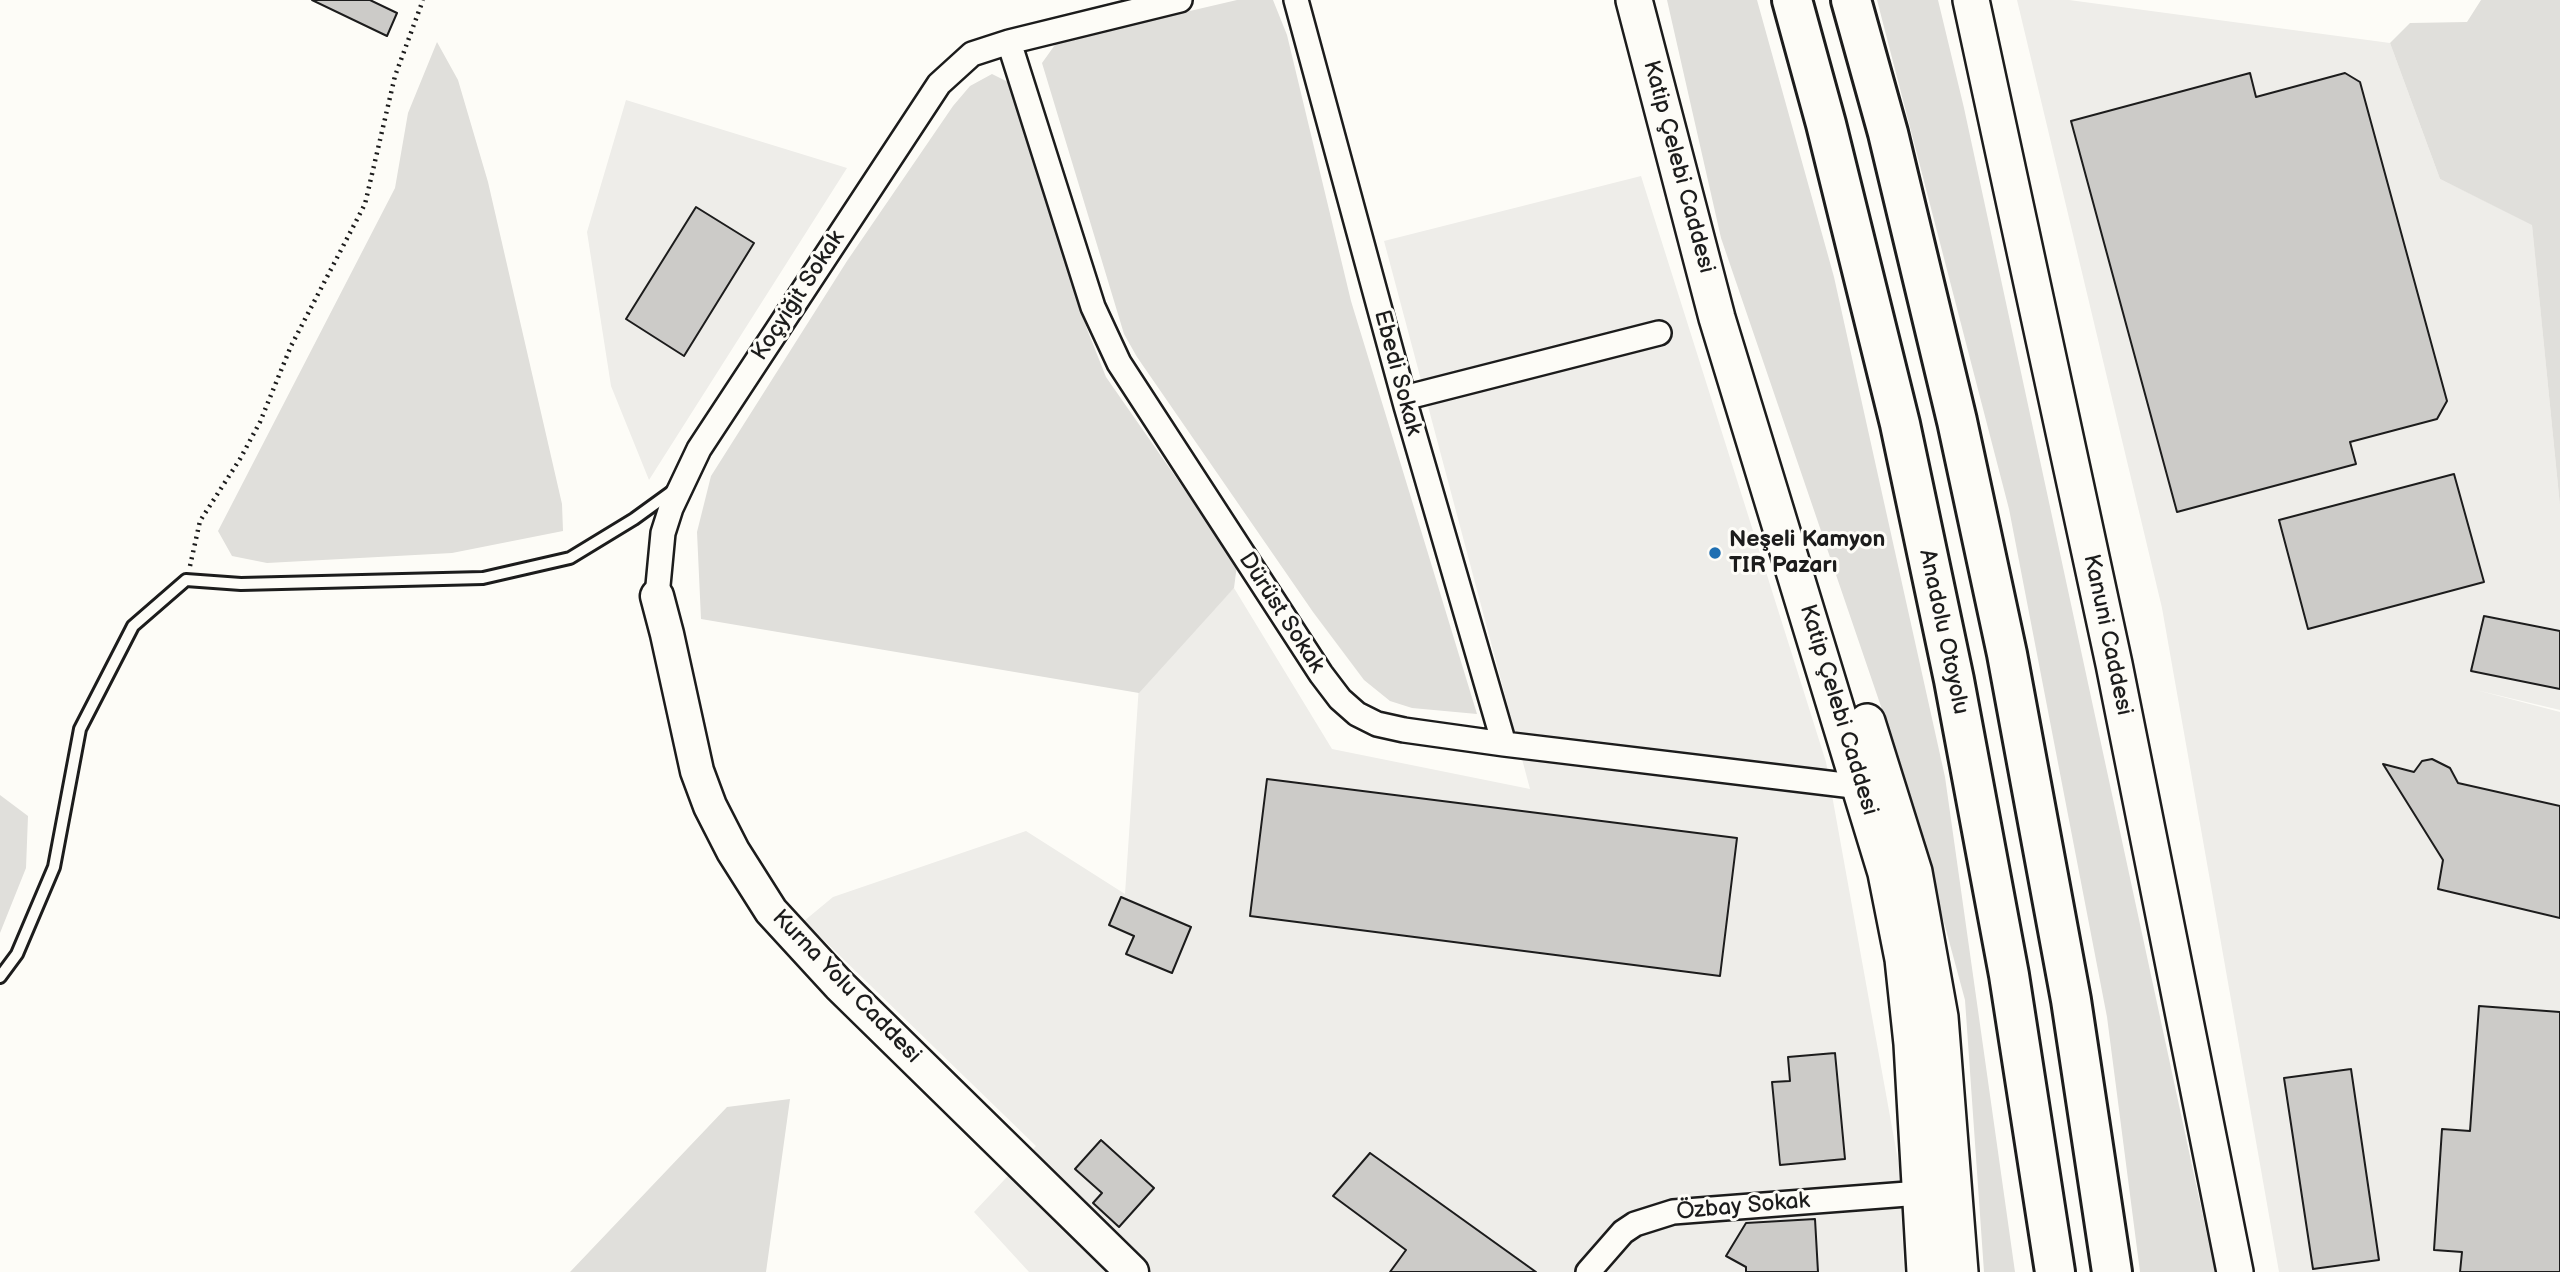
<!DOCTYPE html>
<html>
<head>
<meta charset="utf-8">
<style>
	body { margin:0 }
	canvas { display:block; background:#fdfcf7 }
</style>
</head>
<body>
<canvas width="2560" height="1272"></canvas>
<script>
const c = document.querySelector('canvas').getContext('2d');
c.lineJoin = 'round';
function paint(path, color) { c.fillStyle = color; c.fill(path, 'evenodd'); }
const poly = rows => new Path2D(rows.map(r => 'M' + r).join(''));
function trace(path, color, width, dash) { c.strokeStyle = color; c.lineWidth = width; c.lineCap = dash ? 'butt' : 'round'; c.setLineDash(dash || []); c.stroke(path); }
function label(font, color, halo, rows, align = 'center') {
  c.font = font + ' "Balsamiq Sans",sans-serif'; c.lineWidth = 6; c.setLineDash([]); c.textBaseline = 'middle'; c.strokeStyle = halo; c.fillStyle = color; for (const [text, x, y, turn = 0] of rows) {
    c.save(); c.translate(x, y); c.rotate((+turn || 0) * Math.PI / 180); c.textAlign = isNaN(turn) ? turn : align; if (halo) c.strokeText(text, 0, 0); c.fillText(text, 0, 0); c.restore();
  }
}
const built = poly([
	[2017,0,2069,0,2390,43,2440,179,2532,224,2560,506,2560,710,2476,690,2560,712,2560,1272,2279,1272,2162,608],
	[626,100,847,168,649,480,611,386,587,232],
	[1641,176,1826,762,1899,1166,1904,1272,1029,1272,974,1212,1036,1146,804,921,833,897,1026,831,1125,894,1139,685,1234,588,1332,749,1530,789,1384,241]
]);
const green = poly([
	[1237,0,1273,0,1287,35,1351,301,1477,714,1412,708,1390,701,1364,680,1313,612,1137,357,1124,334,1042,63,1057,42],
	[1667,0,1757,0,1834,277,1945,777,2015,1272,1984,1272,1965,1000,1903,771,1721,238],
	[1877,0,1938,0,1964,108,2215,1272,2140,1272,2107,1017,2009,509],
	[2481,0,2560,0,2560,506,2532,225,2440,179,2390,43,2410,23,2467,22],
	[437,42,458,80,488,182,562,504,563,531,452,553,267,563,232,556,218,531,395,188,408,113],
	[992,74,1008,82,1087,329,1106,377,1237,565,1234,588,1139,693,701,619,697,532,711,476,847,261,953,106,970,86],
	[0,795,28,816,26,868,0,933],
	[790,1099,766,1272,570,1272,727,1107]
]);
const building = poly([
	[312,0,370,0,397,13,387,36,312,0],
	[2250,73,2256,97,2345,73,2360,82,2447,401,2437,419,2350,442,2356,464,2177,512,2071,121,2250,73],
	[696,207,754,243,684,356,626,319,696,207],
	[2454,474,2484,582,2308,629,2279,520,2454,474],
	[2484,616,2560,631,2560,689,2471,671,2484,616],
	[2432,759,2450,768,2458,783,2560,806,2560,918,2438,889,2443,860,2383,764,2414,772,2422,761,2432,759],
	[1267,779,1737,838,1720,976,1250,916,1267,779],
	[1121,897,1191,927,1172,973,1126,954,1134,936,1109,925,1121,897],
	[2479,1006,2560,1012,2560,1272,2460,1272,2462,1252,2434,1250,2442,1129,2470,1131,2479,1006],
	[1835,1053,1845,1159,1780,1165,1772,1082,1790,1081,1788,1057,1835,1053],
	[2351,1069,2379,1260,2313,1269,2284,1078,2351,1069],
	[1101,1140,1154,1188,1119,1227,1093,1203,1102,1193,1075,1169,1101,1140],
	[1370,1153,1536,1272,1390,1272,1406,1250,1333,1196,1370,1153],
	[1815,1219,1818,1272,1746,1272,1746,1267,1726,1256,1746,1223,1815,1219]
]);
const path = poly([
	[190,566,200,521,240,459,260,422,291,346,365,204,395,76,423,0]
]);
const lane = poly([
	[0,977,17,954,54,867,80,729,133,626,186,580,241,584,483,578,570,558,634,519,674,490]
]);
const street = poly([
	[1296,0,1406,406,1504,744],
	[1009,42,1093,307,1119,363,1321,674,1340,699,1357,714,1377,724,1404,730,1504,744,1861,787],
	[1404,398,1659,333],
	[657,596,663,533,671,508,699,449,939,84,972,54,1009,42,1180,0],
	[1588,1272,1623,1232,1635,1224,1673,1212,1920,1193]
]);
const secondary = poly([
	[657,596,667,634,697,771,710,806,733,851,771,911,839,985,1132,1272]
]);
const primary = poly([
	[1634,0,1717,318,1886,873,1903,959,1912,1044,1925,1272],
	[1971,0,2114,664,2235,1272],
	[1867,722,1914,872,1940,1017,1960,1272]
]);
const highway = poly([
	[1792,0,1826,124,1900,424,1954,680,2009,975,2055,1272],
	[1851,0,1888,133,1957,421,2007,654,2071,1000,2112,1272]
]);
const markers = [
	[1715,553,7,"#1f6fb2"]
];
const streetNames = [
	["Katip Çelebi Caddesi",1678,167,75],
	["Koçyiğit Sokak",799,296,-57],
	["Ebedi Sokak",1397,373,75],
	["Dürüst Sokak",1281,613,57],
	["Anadolu Otoyolu",1943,632,78],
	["Kanuni Caddesi",2107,635,78],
	["Katip Çelebi Caddesi",1838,710,73],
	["Kurna Yolu Caddesi",846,987,46],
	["Özbay Sokak",1743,1207,-5]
];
const poiNames = [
	["Neşeli Kamyon",1729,540],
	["TIR Pazarı",1729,566]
];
paint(built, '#eeede9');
paint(green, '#e0dfdb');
paint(building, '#cccbc8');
trace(building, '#1c1c1c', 2);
trace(lane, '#1c1c1c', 16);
trace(street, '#1c1c1c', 28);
trace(secondary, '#1c1c1c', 37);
trace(primary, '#1c1c1c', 40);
trace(highway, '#1c1c1c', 44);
trace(path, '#1c1c1c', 4.5, [2, 5]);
trace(lane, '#fdfcf7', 10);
trace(street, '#fdfcf7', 23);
trace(secondary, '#fdfcf7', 32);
trace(primary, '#fdfcf7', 35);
trace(highway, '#fdfcf7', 38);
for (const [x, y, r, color] of markers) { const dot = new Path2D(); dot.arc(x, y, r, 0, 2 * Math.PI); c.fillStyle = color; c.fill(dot); trace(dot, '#fdfcf7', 2.5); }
label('23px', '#1c1c1c', '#fdfcf7', streetNames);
label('bold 23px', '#1c1c1c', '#fdfcf7', poiNames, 'left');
</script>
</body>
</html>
